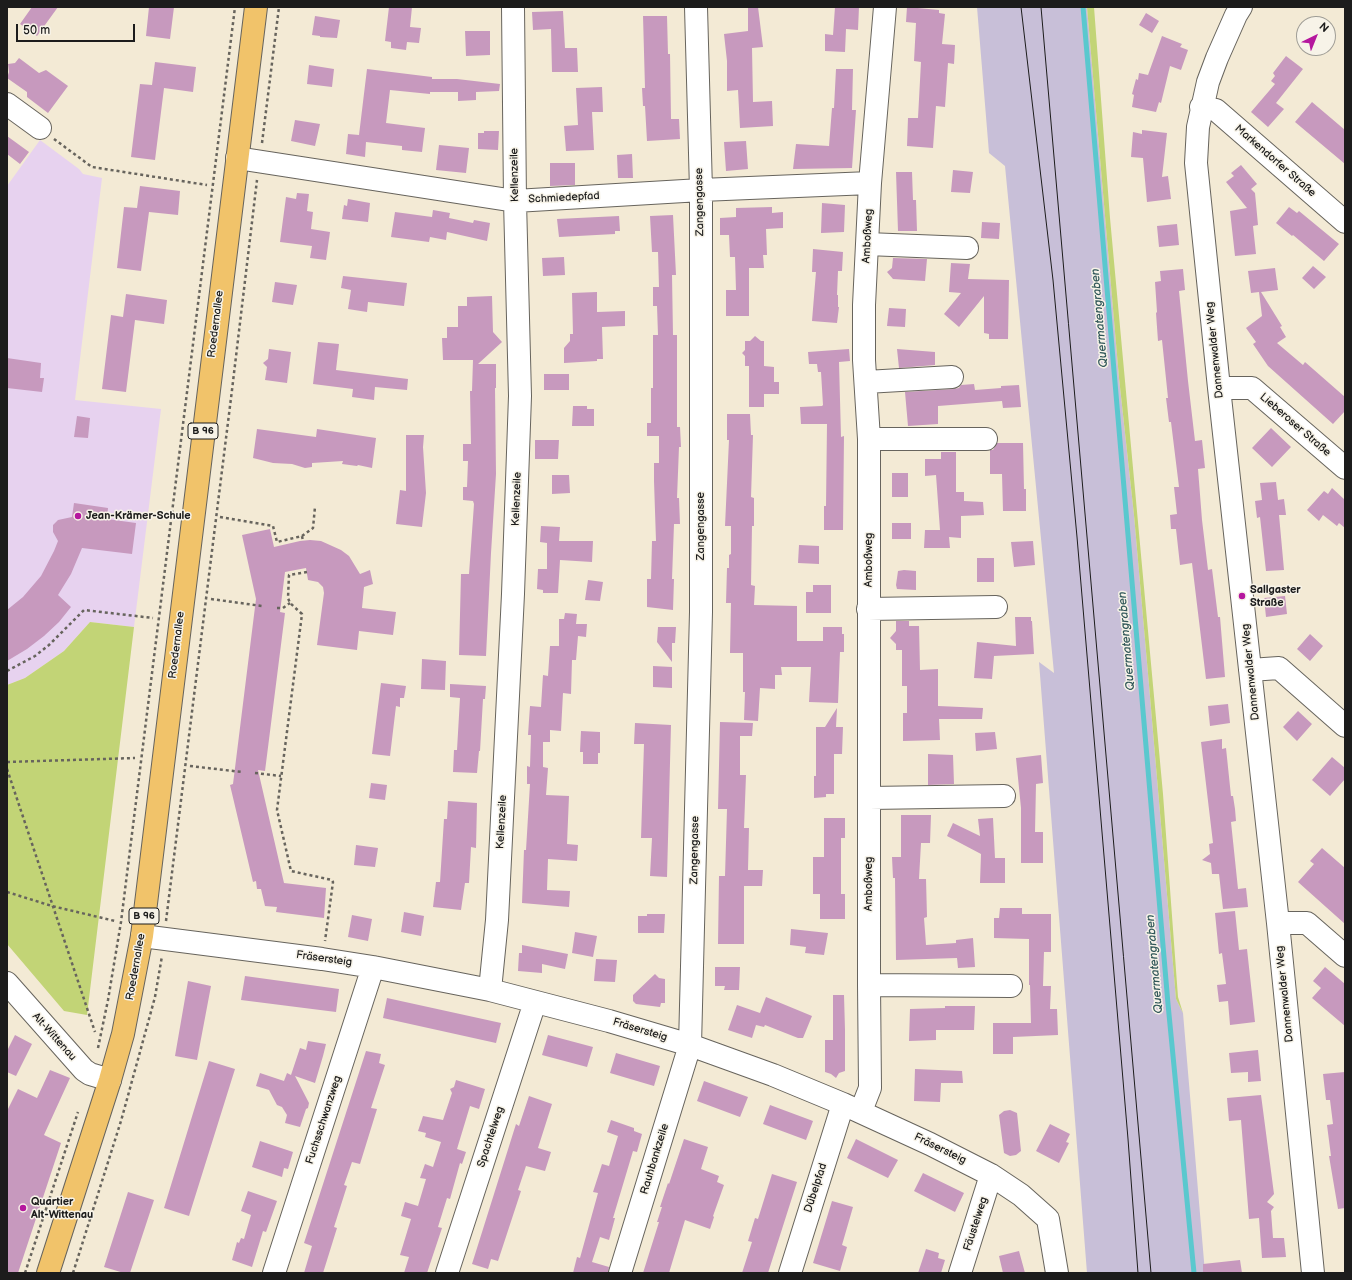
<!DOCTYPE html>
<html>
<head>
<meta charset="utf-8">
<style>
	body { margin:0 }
	#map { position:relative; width:1352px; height:1280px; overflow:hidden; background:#f3ead5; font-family:"Balsamiq Sans",sans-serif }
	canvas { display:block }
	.frame { position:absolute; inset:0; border:8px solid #1c1c1c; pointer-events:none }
	.north { position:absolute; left:1296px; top:16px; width:40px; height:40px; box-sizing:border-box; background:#f7f3e8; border:1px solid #9f9d96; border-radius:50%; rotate:43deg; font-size:11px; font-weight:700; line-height:16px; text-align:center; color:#1c1c1c }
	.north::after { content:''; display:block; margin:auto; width:14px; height:18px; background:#b5179e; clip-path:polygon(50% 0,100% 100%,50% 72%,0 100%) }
	.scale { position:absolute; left:16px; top:24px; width:119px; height:18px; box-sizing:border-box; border:2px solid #1c1c1c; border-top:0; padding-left:5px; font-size:12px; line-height:14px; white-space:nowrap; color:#1c1c1c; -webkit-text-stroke:3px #f7f3e8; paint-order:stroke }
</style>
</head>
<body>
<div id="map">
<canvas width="1352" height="1280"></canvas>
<div class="frame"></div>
<div class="north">N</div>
<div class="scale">50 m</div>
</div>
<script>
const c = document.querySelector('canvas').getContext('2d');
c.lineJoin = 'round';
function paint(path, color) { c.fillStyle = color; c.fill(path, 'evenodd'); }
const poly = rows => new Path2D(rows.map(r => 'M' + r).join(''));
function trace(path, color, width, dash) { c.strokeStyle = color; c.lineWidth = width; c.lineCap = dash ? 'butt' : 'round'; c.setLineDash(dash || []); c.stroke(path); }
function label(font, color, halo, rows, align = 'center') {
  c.font = font + ' "Balsamiq Sans",sans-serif'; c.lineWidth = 3; c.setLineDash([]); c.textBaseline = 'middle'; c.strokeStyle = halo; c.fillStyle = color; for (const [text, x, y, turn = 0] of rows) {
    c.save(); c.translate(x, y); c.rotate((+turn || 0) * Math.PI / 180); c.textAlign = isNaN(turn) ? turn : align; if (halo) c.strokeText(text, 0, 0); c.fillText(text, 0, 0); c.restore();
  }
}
const built = poly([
	[40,140,79,169,83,174,102,178,75,400,161,409,134,627,90,622,64,651,25,678,7,685,7,186]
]);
const industrial = poly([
	[977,7,1087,7,1119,378,1134,515,1149,685,1176,999,1183,1013,1205,1273,1087,1273,1039,662,1054,673,1005,166,989,153]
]);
const green = poly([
	[1087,7,1094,7,1110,218,1163,794,1178,997,1183,1013,1176,999,1149,685,1134,515,1119,378],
	[90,622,134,627,87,1015,64,1011,7,944,7,685,25,678,64,651]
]);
const stream = poly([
	[1083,7,1168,1004,1194,1273]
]);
const building = poly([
	[32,7,58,7,37,36,20,24],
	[149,7,174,7,170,39,146,36],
	[389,7,412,7,410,27,421,28,419,43,407,42,406,50,391,48,391,42,385,41],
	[748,7,758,7,763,47,752,48,753,102,772,101,773,126,740,128,738,90,727,91,727,61,724,34,748,31],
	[835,7,859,7,858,30,846,29,845,52,825,51,825,34,833,35],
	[907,7,939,10,939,13,945,14,942,44,955,45,954,64,948,63,945,107,936,106,933,148,907,146,908,118,918,118,921,62,914,61,916,23,906,22],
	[563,11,565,48,577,48,578,72,552,72,551,29,533,30,532,12],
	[1146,13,1159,21,1152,33,1139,25],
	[315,16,340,20,337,38,320,37,320,36,312,35],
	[643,16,667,16,668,54,670,54,671,119,679,119,680,139,647,141,645,106,643,106,642,88,645,88],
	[465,31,490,31,490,55,466,56],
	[1162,36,1182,44,1180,47,1188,50,1181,70,1170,66,1161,103,1159,102,1156,112,1132,107,1134,95,1132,94,1136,79,1138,80,1139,73,1148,75],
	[1286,56,1303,69,1276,103,1284,109,1268,127,1251,112,1275,84,1271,81,1275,76,1273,73],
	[19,58,39,73,46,70,68,86,48,113,27,97,27,92,7,78,9,72,8,64,15,63],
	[155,62,196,67,193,92,164,88,155,160,131,157,140,84,152,85],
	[309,65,334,69,332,87,307,84],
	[367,69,432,77,432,79,457,79,500,84,499,91,476,92,476,100,458,101,458,92,430,92,430,94,390,90,386,123,425,128,422,152,402,150,402,146,366,142,365,157,346,154,348,134,359,135],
	[836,69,853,69,852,110,856,110,852,168,793,169,796,144,829,146,832,108,834,108],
	[602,87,603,112,592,112,594,150,566,151,564,126,578,125,576,88],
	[1312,102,1345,130,1345,164,1295,122],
	[295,120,320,124,315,146,291,141],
	[1142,130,1167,133,1162,177,1168,176,1171,199,1147,202,1143,158,1131,157,1133,132,1142,134],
	[484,131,499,131,498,150,478,149,478,133,484,133],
	[7,136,29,152,20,164,7,154],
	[746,141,748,169,726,171,724,142],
	[439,145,469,148,466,173,436,170],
	[632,154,633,178,618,178,617,155],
	[550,163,575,163,575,185,550,186],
	[1241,165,1257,184,1251,189,1255,193,1258,225,1253,226,1256,254,1235,256,1230,211,1247,208,1226,182,1234,176,1231,173],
	[953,170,973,172,970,193,951,192],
	[896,172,912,172,913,200,916,200,917,231,898,231],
	[140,186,180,191,178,215,149,212,141,271,117,268,124,207,137,208],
	[297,193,309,194,307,211,313,212,311,229,330,232,326,260,310,258,312,246,280,242,286,197,296,199],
	[348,199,370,203,368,222,342,219,344,205,347,206],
	[822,203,845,205,844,232,821,233],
	[772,207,772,213,783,212,783,228,766,229,767,255,763,255,764,268,749,268,749,316,726,316,726,290,736,290,735,257,730,257,729,235,720,235,720,218,736,217,736,208],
	[1289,207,1297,213,1299,211,1339,244,1324,261,1293,235,1292,236,1276,223],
	[433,210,450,213,449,218,473,223,474,220,490,223,487,241,447,232,446,240,430,237,429,242,391,237,395,212,432,217],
	[673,215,676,275,672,275,673,335,677,335,677,427,680,427,681,447,679,447,677,498,679,498,680,524,674,524,672,579,674,579,673,610,647,607,647,579,651,579,652,541,656,541,654,481,654,463,659,463,659,436,647,436,647,423,651,423,651,388,653,388,653,335,658,335,657,306,653,306,653,287,659,287,658,252,652,252,650,216],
	[619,216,620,231,615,231,615,234,559,237,557,219],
	[982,222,1000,223,999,239,981,238],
	[1177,224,1179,245,1159,247,1157,226],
	[813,249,843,252,842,271,838,271,837,295,838,295,838,307,839,307,837,323,812,321,816,272,812,272],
	[564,257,565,275,543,276,542,258],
	[893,258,927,259,925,281,893,279,887,272,892,268],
	[951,263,970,264,968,279,1009,280,1008,339,989,339,989,334,984,333,984,296,959,327,944,314,961,293,949,292],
	[1313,266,1326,277,1314,289,1302,278],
	[1275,268,1278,290,1261,292,1282,326,1280,327,1286,337,1277,343,1303,365,1305,362,1345,397,1345,411,1333,424,1268,366,1253,344,1256,342,1246,328,1262,316,1259,292,1251,293,1248,271],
	[1183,269,1185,290,1179,291,1188,381,1195,441,1202,440,1205,468,1198,469,1202,520,1208,570,1212,569,1218,617,1220,617,1225,677,1206,679,1192,563,1180,565,1176,529,1171,529,1170,515,1177,514,1174,487,1179,487,1171,422,1169,422,1166,398,1168,398,1162,340,1158,341,1156,313,1157,312,1155,282,1161,281,1160,271],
	[343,276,407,283,404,306,368,302,367,312,348,309,351,290,341,288],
	[275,282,297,285,293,305,272,302],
	[597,292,597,312,625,311,625,326,602,327,603,359,597,359,597,361,564,363,564,348,570,341,570,334,573,334,572,293],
	[126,294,167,300,164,324,135,320,126,392,102,389,111,315,123,317],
	[492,296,493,332,502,342,478,364,496,364,496,388,495,388,496,474,491,553,486,656,459,655,461,574,469,574,474,504,473,501,463,500,463,487,467,487,468,461,463,461,463,444,471,444,470,391,472,391,473,360,443,360,442,338,447,338,447,327,458,327,458,306,467,306,467,297],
	[889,308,906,309,905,327,887,326],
	[755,336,761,341,764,341,764,366,774,367,774,382,779,382,779,394,764,394,764,407,749,407,749,366,745,366,745,356,742,353,745,350,745,341,750,341],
	[318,342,339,344,336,370,408,379,407,390,375,387,374,400,352,397,353,389,313,384],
	[269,349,291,352,287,383,265,380,267,367,263,363,268,359],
	[849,349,850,361,839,362,841,437,844,436,843,530,824,530,824,506,826,506,827,424,801,424,800,407,822,406,823,405,821,372,818,372,817,364,809,364,808,352],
	[897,349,935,352,935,365,899,368],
	[7,358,41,363,40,378,44,378,42,392,7,388],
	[544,374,569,374,569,390,544,390],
	[974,384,975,390,1001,388,1001,386,1019,385,1021,407,1003,408,1002,401,938,406,938,424,908,426,905,392,953,389,959,388,961,385],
	[573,406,587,406,587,409,594,409,594,426,572,426],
	[727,414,750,414,751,435,753,435,751,497,754,498,754,526,752,526,751,585,755,586,754,605,797,606,797,641,823,641,823,627,842,627,842,634,844,634,844,652,840,652,838,703,809,702,811,667,781,667,782,675,775,675,775,689,760,688,758,721,744,720,745,692,743,692,743,653,730,653,731,603,726,603,727,568,729,568,729,555,731,554,731,526,725,526,729,440,727,440],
	[77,416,90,418,88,438,74,437],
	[1271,428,1291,447,1272,467,1252,448],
	[257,429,316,437,317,429,376,438,372,468,358,465,357,466,342,464,343,461,312,463,312,467,305,468,292,464,273,463,253,458],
	[406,435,424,435,423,447,426,493,422,527,396,524,400,490,406,491],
	[535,440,559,440,558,459,535,459],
	[997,443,1023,443,1024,489,1026,489,1026,511,1003,511,1002,474,990,474,990,450,993,450],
	[941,452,956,452,956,492,964,492,964,501,983,502,984,515,961,516,961,538,949,537,950,548,924,548,925,530,940,530,936,475,925,476,925,459,941,459],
	[892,473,908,473,908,497,892,497],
	[552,475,569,475,570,493,552,494],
	[1276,482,1278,500,1284,499,1286,515,1279,515,1284,570,1266,571,1260,517,1257,518,1255,501,1262,500,1260,483],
	[1332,488,1345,500,1345,528,1339,523,1337,526,1323,515,1319,521,1307,510,1324,491,1328,494],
	[74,503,108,508,107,519,136,523,132,554,82,548,71,574,58,595,71,607,59,622,44,636,27,649,7,661,7,610,23,597,41,576,54,551,58,541,53,532,53,525,58,520,72,517],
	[892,523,911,523,911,539,892,539],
	[541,526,560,527,559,541,593,541,592,562,560,560,558,593,543,593,543,590,537,589,538,569,547,569,547,543,540,542],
	[270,529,274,547,300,541,310,540,321,541,341,550,349,556,360,574,370,570,373,584,364,587,362,608,396,612,393,635,359,631,357,650,317,645,324,593,323,587,318,582,308,580,306,568,285,572,280,612,285,613,265,771,258,770,284,883,326,888,324,918,276,912,277,907,265,906,261,889,257,889,256,881,253,882,230,785,233,784,256,599,242,535],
	[1033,541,1035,565,1014,567,1011,542],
	[799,545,819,546,819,564,798,563],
	[977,558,994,558,994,582,977,582],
	[904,570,916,571,916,590,897,589,896,585,898,571],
	[588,580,603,582,600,601,585,600],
	[813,585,831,585,831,613,806,613,806,592,813,592],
	[1285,596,1287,614,1266,617,1264,598],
	[565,613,577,614,576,624,587,624,586,637,578,636,576,660,572,660,571,694,563,693,561,731,550,730,550,742,543,742,543,767,548,768,546,795,569,796,567,844,578,845,577,861,548,859,547,890,570,891,569,907,522,903,524,850,526,850,530,784,527,784,527,766,530,767,531,735,528,735,530,706,541,707,543,675,548,676,550,646,559,646,559,619,564,619],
	[1015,617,1031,617,1031,621,1032,621,1034,654,994,656,992,679,974,678,977,642,1016,646],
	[896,621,909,621,909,626,919,626,920,670,938,669,938,706,983,708,982,719,939,719,940,740,903,741,903,713,907,713,907,686,902,686,902,650,896,650,896,644,890,638,896,631],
	[658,627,676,627,675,643,672,643,672,662,657,642],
	[1310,634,1323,646,1310,661,1297,649],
	[422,659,446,661,445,690,421,689],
	[653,666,672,667,672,688,653,687],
	[381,683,406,686,404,698,400,698,400,707,396,706,390,756,372,754],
	[450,684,486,686,485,699,483,699,480,751,479,751,477,773,453,772,454,750,457,750,460,698,450,697],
	[1228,704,1230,723,1210,726,1208,706],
	[837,708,836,727,843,727,842,754,834,754,834,794,826,794,826,797,814,798,814,776,816,776,816,727,825,727],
	[1298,711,1312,724,1297,741,1283,727],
	[720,722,753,723,752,736,740,736,740,775,746,775,744,828,749,828,748,870,763,870,762,886,744,886,744,944,718,944,719,876,725,876,727,809,718,809],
	[635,723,671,725,667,877,650,876,652,838,641,838,644,744,634,744],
	[581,731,600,732,600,753,598,753,598,764,583,764,583,752,580,752],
	[995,732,997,749,976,751,975,733],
	[1222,739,1222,749,1226,748,1231,796,1233,796,1235,809,1236,821,1231,822,1238,889,1246,888,1248,907,1223,909,1219,874,1212,874,1211,863,1202,860,1210,854,1209,844,1213,843,1201,742],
	[928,754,953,755,954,784,928,785],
	[1041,755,1043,783,1036,784,1035,832,1043,832,1043,863,1021,863,1021,808,1016,758],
	[1332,757,1345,768,1345,779,1330,796,1312,780],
	[371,783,387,785,385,800,369,798],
	[448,801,477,803,476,848,471,847,469,883,465,883,461,910,433,907,436,882,440,882,444,819,447,819],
	[901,815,931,815,930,843,921,843,919,879,926,879,927,917,924,918,926,945,956,943,956,940,973,938,975,967,958,968,957,958,896,960,895,878,893,878,892,857,901,857],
	[824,818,845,818,845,838,841,838,841,894,845,894,845,919,820,919,820,894,813,894,813,857,824,857],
	[993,818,995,858,1005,858,1005,883,980,883,981,854,947,836,953,823,980,836,978,819],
	[356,845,378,848,375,867,354,865],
	[1322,848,1345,868,1345,924,1298,882,1314,864,1310,861],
	[1000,908,1022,908,1022,914,1051,914,1051,952,1044,952,1043,986,1051,986,1050,1009,1057,1009,1058,1035,1013,1037,1013,1054,993,1054,993,1023,1031,1023,1030,985,1029,985,1029,939,994,938,994,918,999,918],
	[1235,911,1239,950,1247,949,1255,1022,1230,1025,1228,1001,1219,1002,1217,985,1226,984,1222,953,1219,954,1215,913],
	[404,912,424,916,421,936,401,932],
	[647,914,665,914,664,933,638,933,638,916,647,916],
	[352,915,372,919,368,941,348,937],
	[791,929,828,933,824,955,805,953,806,947,790,945],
	[575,932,597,936,593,957,572,953],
	[522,945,568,954,565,969,542,964,542,973,518,971,519,953,522,953],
	[596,959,617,960,615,982,594,981],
	[715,967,740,967,739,990,724,990,725,986,715,986],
	[1325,967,1345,984,1345,1026,1312,998,1321,988,1313,981],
	[655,974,659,978,665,979,665,1003,661,1003,660,1007,636,1004,633,1001,633,995],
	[245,976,339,989,336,1012,241,1000],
	[188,981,211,986,197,1060,175,1056],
	[833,995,844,995,845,1030,845,1071,839,1073,836,1078,831,1074,825,1072,825,1040,833,1040],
	[766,997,812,1016,803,1038,798,1038,765,1025,764,1027,756,1025,752,1038,728,1030,737,1005,760,1013],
	[387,998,501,1023,496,1043,383,1018],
	[945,1006,975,1006,974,1030,936,1030,936,1040,909,1041,910,1009,945,1008],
	[15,1035,32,1044,16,1076,7,1072,7,1051],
	[548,1035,593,1047,587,1067,542,1055],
	[308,1041,326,1044,323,1056,315,1083,295,1076,309,1103,308,1108,306,1109,300,1127,285,1123,287,1115,282,1107,277,1105,269,1090,256,1086,260,1073,284,1081,287,1073,291,1075,300,1048,306,1050],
	[1258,1050,1261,1081,1248,1082,1248,1072,1231,1073,1229,1053],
	[366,1051,381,1054,379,1063,385,1065,371,1108,377,1109,360,1164,352,1162,344,1185,347,1186,334,1227,337,1228,323,1273,304,1273,312,1246,304,1243],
	[616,1053,660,1066,654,1086,610,1073],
	[209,1061,235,1069,189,1216,164,1208],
	[915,1069,962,1071,963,1083,941,1083,940,1102,914,1101],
	[50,1070,70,1078,44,1135,61,1143,18,1273,7,1273,7,1111,18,1089,37,1098],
	[1345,1072,1345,1208,1338,1209,1329,1156,1331,1156,1327,1125,1333,1124,1330,1100,1326,1100,1323,1074],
	[456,1080,485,1089,479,1109,470,1106,457,1149,466,1152,462,1164,460,1163,450,1199,447,1198,438,1227,442,1228,427,1273,404,1273,409,1257,400,1255,411,1219,401,1216,405,1202,418,1206,426,1179,420,1178,425,1164,433,1167,441,1142,425,1137,426,1133,418,1131,423,1116,443,1120,452,1093,450,1089,454,1087],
	[704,1081,748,1097,740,1117,697,1101],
	[1261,1095,1274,1194,1267,1202,1274,1207,1271,1211,1273,1238,1284,1238,1286,1257,1262,1258,1259,1218,1249,1219,1241,1120,1229,1121,1227,1098],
	[529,1096,552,1104,538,1148,551,1152,545,1171,526,1166,518,1190,521,1191,498,1261,491,1259,488,1269,472,1264,516,1124,519,1126],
	[770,1105,813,1121,806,1140,763,1124],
	[1010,1110,1017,1113,1021,1151,1016,1155,1010,1156,1004,1153,999,1115,1004,1111],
	[611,1120,634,1128,634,1131,642,1134,637,1152,633,1151,613,1218,615,1218,609,1240,600,1237,592,1262,609,1267,608,1273,573,1273,577,1257,580,1258,598,1193,593,1192,602,1164,609,1166,618,1136,607,1132],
	[1050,1124,1070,1134,1066,1142,1069,1143,1059,1163,1036,1151],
	[684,1139,708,1147,701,1169,719,1176,717,1182,724,1185,713,1216,714,1217,710,1229,685,1220,669,1273,643,1273,659,1222,657,1222,662,1207,660,1207,668,1183,669,1184],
	[856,1139,898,1160,888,1178,847,1158],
	[260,1141,293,1152,288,1169,284,1168,282,1177,252,1167],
	[923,1173,964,1193,955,1212,914,1191],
	[772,1174,797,1182,768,1273,742,1273,752,1242,748,1241,755,1218,758,1219],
	[248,1191,277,1201,266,1232,263,1231,252,1267,232,1260,237,1242,239,1243,241,1238,244,1239,251,1215,241,1211],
	[128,1192,154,1200,130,1273,124,1273,104,1267],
	[832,1201,853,1207,842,1245,847,1247,840,1271,813,1263],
	[926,1249,939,1253,938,1258,945,1260,941,1273,918,1273],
	[1019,1251,1025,1273,1003,1273,999,1256],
	[1240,1260,1242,1273,1203,1273,1203,1264]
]);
const path = poly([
	[54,139,92,167,207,185],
	[262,143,279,7],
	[220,517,273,526,277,542,302,536,303,541],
	[302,536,313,528,315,507],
	[307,572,289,575,288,598,290,603,302,614,277,810,291,871,332,880,333,882,325,941],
	[211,599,262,606],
	[277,608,283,608,290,603],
	[7,671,35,656,49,645,84,610,153,618],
	[7,762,135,758],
	[190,766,242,772],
	[7,769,95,1032],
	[255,773,281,776],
	[7,892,52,906,115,921],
	[166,921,232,390,257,180],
	[98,1048,108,1000,121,922,235,7],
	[25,1273,78,1112],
	[73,1273,121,1121,146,1030,155,997,162,956]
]);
const minor = poly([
	[1241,7,1236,15,1217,58,1208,82,1198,127,1196,163,1219,388,1278,923,1313,1273],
	[7,104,40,128],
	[1201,107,1216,110,1345,222],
	[237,158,515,201,701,190,870,183],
	[867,244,967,248],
	[866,382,952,377],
	[1219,388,1252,388,1345,468],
	[869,439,986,439],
	[868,609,996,607],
	[1250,670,1279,668,1345,726],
	[869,798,1004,796],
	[1278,923,1307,923,1345,956],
	[142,936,322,959,373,967,490,990,609,1021,690,1045,773,1075,843,1104,930,1144,991,1175,1021,1195,1048,1219,1057,1273],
	[7,983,84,1070,90,1074,110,1080],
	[869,985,1011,986],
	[490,990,497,920,513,594,520,396,515,201,513,7],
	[861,1111,870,1088,869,985,869,439,864,360,864,305,870,183,885,7],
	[274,1273,373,967],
	[447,1273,535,1002],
	[620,1273,690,1045,701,612,701,190,696,7],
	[790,1273,843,1104],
	[960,1273,991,1175]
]);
const major = poly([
	[48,1273,110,1080,123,1034,142,936,256,7]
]);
const tram = poly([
	[1021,7,1053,280,1077,537,1128,1139,1138,1273],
	[1041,7,1151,1273]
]);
const markers = [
	[78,516,4,"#b5179e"],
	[1242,596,4,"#b5179e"],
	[23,1208,4,"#b5179e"]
];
const shields = [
	[203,431,30],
	[144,916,30]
];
const shieldNames = [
	["B 96",203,431],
	["B 96",144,916]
];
const streetNames = [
	["Markendorfer Straße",1275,161,41],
	["Kellenzeile",515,175,-91],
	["Schmiedepfad",564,198,-3],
	["Zangengasse",700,202,-91],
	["Amboßweg",868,236,-87],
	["Roedernallee",216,324,-83],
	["Dannenwalder Weg",1215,350,-96],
	["Lieberoser Straße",1295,425,41],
	["Kellenzeile",517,499,-88],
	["Zangengasse",701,526,-90],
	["Amboßweg",869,560,-90],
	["Roedernallee",177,645,-83],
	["Dannenwalder Weg",1251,672,-96],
	["Kellenzeile",502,822,-87],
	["Zangengasse",695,850,-89],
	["Amboßweg",869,884,-90],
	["Fräsersteig",324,959,8],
	["Roedernallee",136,967,-80],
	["Dannenwalder Weg",1285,994,-96],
	["Fräsersteig",640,1030,17],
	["Alt-Wittenau",54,1037,48],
	["Fuchsschwanzweg",324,1120,-72],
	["Spachtelweg",491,1137,-72],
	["Fräsersteig",940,1149,26],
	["Rauhbankzeile",655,1159,-73],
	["Dübelpfad",816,1188,-72],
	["Fäustelweg",976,1224,-72]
];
const poiNames = [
	["Jean-Krämer-Schule",86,516],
	["Sallgaster",1250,590],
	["Straße",1250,603],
	["Quartier",31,1202],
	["Alt-Wittenau",31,1215]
];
const waterNames = [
	["Quermatengraben",1100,318,-95],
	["Quermatengraben",1127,641,-95],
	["Quermatengraben",1155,964,-95]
];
paint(built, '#e7d2ef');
paint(industrial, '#c8bfd8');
paint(green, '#c2d476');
trace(stream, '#5ac8ce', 5);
paint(building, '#c799be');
trace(minor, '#67645d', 24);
trace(major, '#67645d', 24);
trace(path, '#67645d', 2.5, [3, 3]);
trace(minor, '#fff', 22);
trace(major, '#f1c36a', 22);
trace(tram, '#1c1c1c', 1);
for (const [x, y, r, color] of markers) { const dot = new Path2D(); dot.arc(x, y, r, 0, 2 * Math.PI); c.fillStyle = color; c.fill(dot); trace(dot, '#f7f3e8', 1.5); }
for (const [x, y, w] of shields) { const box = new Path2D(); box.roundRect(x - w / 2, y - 8, w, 16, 3); c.fillStyle = '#f7f3e8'; c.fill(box); trace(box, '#1c1c1c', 1); }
label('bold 10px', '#1c1c1c', null, shieldNames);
label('11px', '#1c1c1c', '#f7f3e8', streetNames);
label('bold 11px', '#1c1c1c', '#f7f3e8', poiNames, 'left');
label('italic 12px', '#32585a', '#f7f3e8', waterNames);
</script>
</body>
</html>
